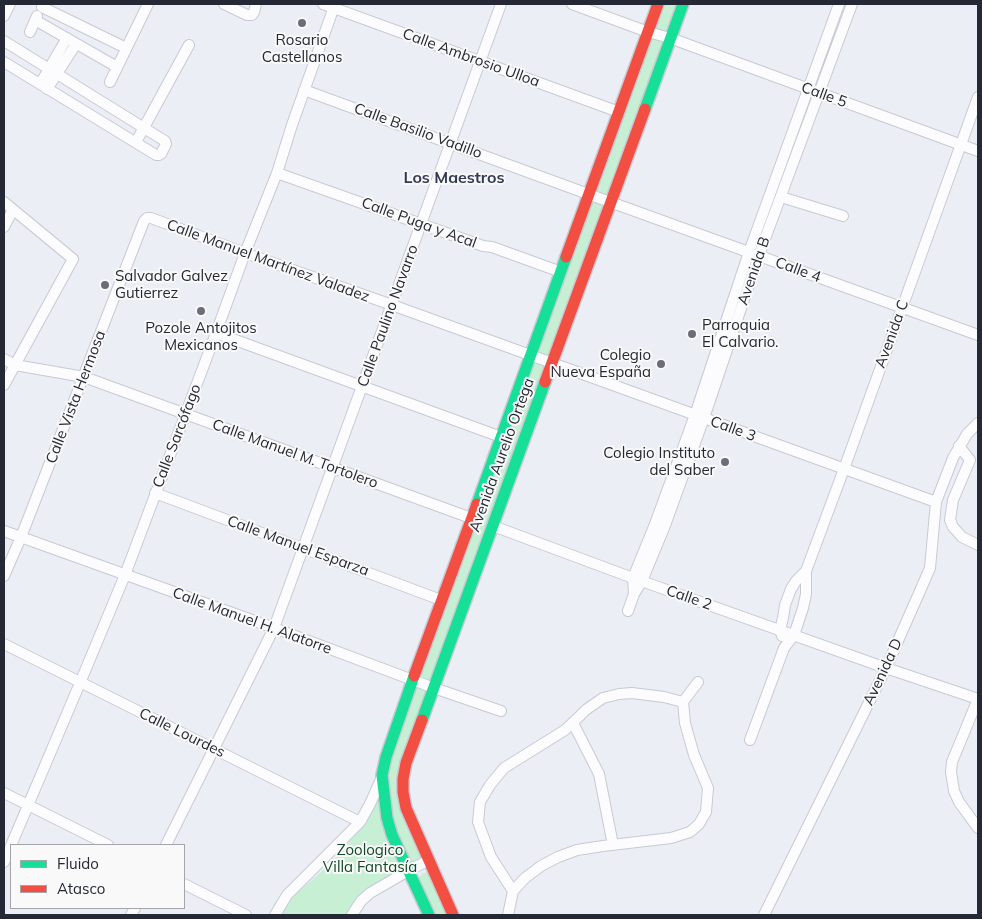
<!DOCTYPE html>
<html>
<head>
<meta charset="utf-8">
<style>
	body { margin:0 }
	#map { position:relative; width:982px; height:919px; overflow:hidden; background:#eceef6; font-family:Mulish,sans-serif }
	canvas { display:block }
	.frame { position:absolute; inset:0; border:5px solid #252835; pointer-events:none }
	.legend { position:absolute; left:10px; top:844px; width:175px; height:65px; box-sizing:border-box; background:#f9f9f9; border:1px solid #a4a5ab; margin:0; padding:6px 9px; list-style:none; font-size:15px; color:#252835 }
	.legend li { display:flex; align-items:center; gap:10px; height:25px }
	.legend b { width:25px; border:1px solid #a4a5ab }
</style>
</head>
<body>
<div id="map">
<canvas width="982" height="919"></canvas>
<div class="frame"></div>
<ul class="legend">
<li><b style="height:6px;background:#16e098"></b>Fluido</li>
<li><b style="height:6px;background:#f24e42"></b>Atasco</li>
</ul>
</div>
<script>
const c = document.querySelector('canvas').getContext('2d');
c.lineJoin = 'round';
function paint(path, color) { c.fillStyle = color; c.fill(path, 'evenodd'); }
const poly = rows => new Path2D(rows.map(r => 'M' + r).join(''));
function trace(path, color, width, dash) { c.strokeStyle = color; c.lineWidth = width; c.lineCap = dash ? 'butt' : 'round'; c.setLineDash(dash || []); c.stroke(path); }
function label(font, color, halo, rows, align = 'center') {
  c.font = font + ' Mulish,sans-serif'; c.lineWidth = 4; c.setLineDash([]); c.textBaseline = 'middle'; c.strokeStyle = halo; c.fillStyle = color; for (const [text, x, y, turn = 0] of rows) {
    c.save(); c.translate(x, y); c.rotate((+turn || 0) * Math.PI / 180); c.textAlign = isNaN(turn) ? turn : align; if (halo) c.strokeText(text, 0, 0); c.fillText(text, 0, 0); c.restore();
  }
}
const green = poly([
	[664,4,682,4,609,196,598,191,597,186],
	[591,201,604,202,552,361,538,354],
	[535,364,543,365,549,369,432,682,423,678,419,672,533,366],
	[416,686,425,690,431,693,402,793,427,858,412,866,395,831,386,770],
	[380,792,403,868,347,915,282,915,289,900,321,872,342,852,367,817],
	[431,872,449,915,432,915,417,879,423,873]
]);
const street = poly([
	[224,4,247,15,252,15,254,12,256,4],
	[323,4,619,112],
	[572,4,648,32,670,38,978,151],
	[42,7,126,48],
	[4,16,10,4],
	[35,20,117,67],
	[30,32,37,16],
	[4,41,165,141,166,144,161,154,159,155,156,155,4,62],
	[110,82,148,4],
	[40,84,67,38],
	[47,89,76,44],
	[304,90,599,198,978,335],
	[136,142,189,45],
	[277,173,483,246,492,247,561,272],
	[781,197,843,216],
	[4,202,73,259,4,385],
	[4,227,13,210],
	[216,333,501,437],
	[4,359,15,365,84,377,471,518],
	[959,446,970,460,953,500,950,520,953,527,962,537,978,545],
	[155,493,441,600],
	[493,526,633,578,886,668,978,699],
	[4,531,274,628,434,688,501,711],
	[4,576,21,537,144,221,147,218,151,218,245,253,392,305,936,502],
	[634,594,633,578,655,524,695,415,749,252,839,4],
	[628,611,634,594,642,581,664,528,704,418,759,255,852,4],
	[782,636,780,630,783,618,785,605,791,589,796,581,806,571],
	[4,644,360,822],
	[978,699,952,762,951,772,954,791,959,802,978,828],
	[573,723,599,774,613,845],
	[750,740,784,648,794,635,803,608,806,594,806,571,844,469,978,97],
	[4,793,108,845],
	[166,845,274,628,501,4],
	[4,862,80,683,125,575,216,333,245,253,277,173,292,125,335,4],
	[184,884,246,915],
	[513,891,525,878,541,866,558,857,577,850,603,846,671,838,690,832,699,824,706,812,708,788,694,755,685,723,683,702,698,682],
	[131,915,135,908],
	[275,915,287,895,360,822,370,804,381,779],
	[352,915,361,901,370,893,408,871,429,860],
	[508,915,513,891,491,857,478,822,480,802,490,785,504,768,565,730,587,709,603,698,619,694,632,693,664,697,683,702],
	[764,915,886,668,920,591,930,568,936,502,953,458,967,434,978,423]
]);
const fast = poly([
	[645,109,683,4],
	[477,504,566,257],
	[414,676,386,757,382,775,387,818,392,835,429,915],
	[422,720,545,382]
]);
const jam = poly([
	[566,257,658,4],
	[545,382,645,109],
	[414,676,477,504],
	[422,720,406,763,403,779,403,792,406,808,453,915]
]);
const markers = [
	[302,23,5,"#6b6d79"],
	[105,285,5,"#6b6d79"],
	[201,311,5,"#6b6d79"],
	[692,334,5,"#6b6d79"],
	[661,364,5,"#6b6d79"],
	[725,462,5,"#6b6d79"]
];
const poiNames = [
	["Rosario",302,40],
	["Castellanos",302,57],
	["Salvador Galvez",115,276,"left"],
	["Gutierrez",115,293,"left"],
	["Parroquia",702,325,"left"],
	["El Calvario.",702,342,"left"],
	["Pozole Antojitos",201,328],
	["Mexicanos",201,345],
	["Colegio",651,355,"right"],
	["Nueva España",651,372,"right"],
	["Colegio Instituto",715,453,"right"],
	["del Saber",715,470,"right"]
];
const streetNames = [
	["Calle Ambrosio Ulloa",471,58,20],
	["Calle 5",824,95,20],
	["Calle Basilio Vadillo",418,131,20],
	["Calle Puga y Acal",419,223,20],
	["Calle Manuel Martínez Valadez",268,261,20],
	["Calle 4",798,270,20],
	["Avenida B",754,271,-71],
	["Calle Paulino Navarro",388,316,-70],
	["Avenida C",892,334,-70],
	["Calle Vista Hermosa",76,397,-69],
	["Calle 3",733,429,20],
	["Calle Sarcófago",177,436,-69],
	["Calle Manuel M. Tortolero",295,454,20],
	["Avenida Aurelio Ortega",502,455,-70],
	["Calle Manuel Esparza",298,546,20],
	["Calle 2",689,598,19],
	["Calle Manuel H. Alatorre",252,621,20],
	["Avenida D",883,672,-65],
	["Calle Lourdes",182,733,26]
];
const parkNames = [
	["Zoologico",370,850],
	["Villa Fantasía",370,867]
];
const neighbourhoodNames = [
	["Los Maestros",454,178]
];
paint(green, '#c6efd4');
trace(street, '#c7cad4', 12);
trace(fast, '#c7cad4', 14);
trace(jam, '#c7cad4', 14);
trace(street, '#fcfcfe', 10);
trace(fast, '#16e098', 11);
trace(jam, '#f24e42', 11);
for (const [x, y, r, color] of markers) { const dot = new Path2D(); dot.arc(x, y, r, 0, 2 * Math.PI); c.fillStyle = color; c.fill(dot); trace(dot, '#f9f9f9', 2); }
label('15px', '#252835', '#f9f9f9', poiNames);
label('15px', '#252835', '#f9f9f9', streetNames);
label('15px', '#114925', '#f9f9f9', parkNames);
label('bold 16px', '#333a55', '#f9f9f9', neighbourhoodNames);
</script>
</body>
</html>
